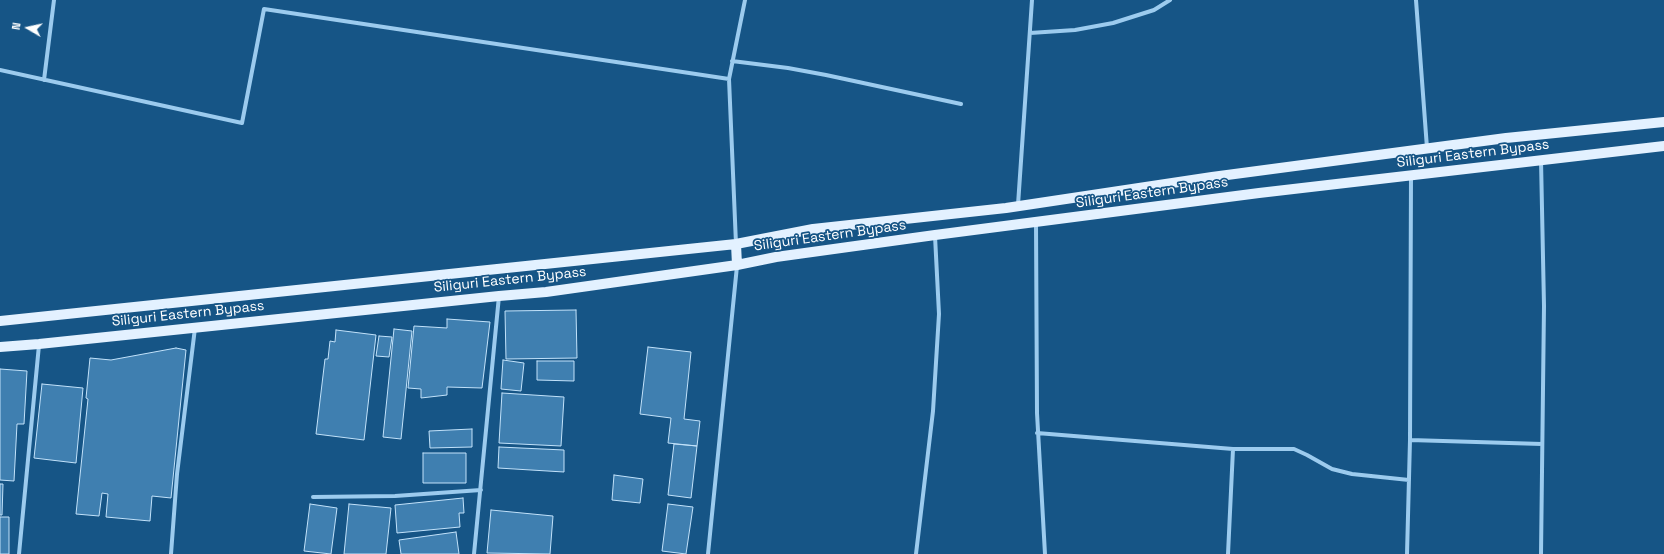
<!DOCTYPE html>
<html>
<head>
<meta charset="utf-8">
<style>
	body { margin:0 }
	#map { position:relative; width:1664px; height:554px; overflow:hidden; background:#165586; font-family:"Space Grotesk",sans-serif }
	canvas { display:block }
	.north { position:absolute; left:8px; top:8px; width:40px; height:40px; -webkit-text-stroke:3px #165586; paint-order:stroke; rotate:279deg; font-size:11px; font-weight:700; line-height:16px; text-align:center; color:#fff }
	.north::after { content:''; display:block; margin:auto; width:14px; height:18px; background:#fff; clip-path:polygon(50% 0,100% 100%,50% 72%,0 100%) }
</style>
</head>
<body>
<div id="map">
<canvas width="1664" height="554"></canvas>
<div class="north">N</div>
</div>
<script>
const c = document.querySelector('canvas').getContext('2d');
c.lineJoin = 'round';
function paint(path, color) { c.fillStyle = color; c.fill(path, 'evenodd'); }
const poly = rows => new Path2D(rows.map(r => 'M' + r).join(''));
function trace(path, color, width, dash) { c.strokeStyle = color; c.lineWidth = width; c.lineCap = dash ? 'butt' : 'round'; c.setLineDash(dash || []); c.stroke(path); }
function label(font, color, halo, rows, align = 'center') {
  c.font = font + ' "Space Grotesk",sans-serif'; c.lineWidth = 3.5; c.setLineDash([]); c.textBaseline = 'middle'; c.strokeStyle = halo; c.fillStyle = color; for (const [text, x, y, turn = 0] of rows) {
    c.save(); c.translate(x, y); c.rotate((+turn || 0) * Math.PI / 180); c.textAlign = isNaN(turn) ? turn : align; if (halo) c.strokeText(text, 0, 0); c.fillText(text, 0, 0); c.restore();
  }
}
const building = poly([
	[576,310,577,358,506,359,505,311,576,310],
	[447,319,490,322,482,388,447,387,447,395,421,398,421,389,408,388,414,326,447,328,447,319],
	[394,329,412,331,401,439,383,437,394,329],
	[336,330,376,335,364,440,316,434,325,359,328,359,330,341,335,342,336,330],
	[379,336,392,337,389,357,376,356,379,336],
	[648,347,691,352,684,419,700,421,697,446,668,443,671,418,640,414,648,347],
	[176,348,186,350,171,498,152,496,150,521,106,517,108,494,102,493,99,516,76,514,88,399,86,398,90,358,111,360,176,348],
	[503,360,524,363,521,391,501,389,503,360],
	[537,361,574,361,574,381,537,380,537,361],
	[0,369,27,371,24,424,17,424,14,481,0,480,0,369],
	[42,384,83,388,76,463,34,458,42,384],
	[502,393,564,397,561,446,499,443,502,393],
	[472,429,472,447,430,448,429,431,472,429],
	[674,444,697,446,691,498,668,495,674,444],
	[499,447,564,450,564,472,498,468,499,447],
	[423,453,466,453,466,483,423,483,423,453],
	[614,475,643,479,640,503,612,500,614,475],
	[0,484,3,484,2,515,0,515,0,484],
	[463,498,464,513,459,513,460,527,397,533,395,505,463,498],
	[310,504,337,508,331,554,304,551,310,504],
	[349,504,391,508,386,554,344,554,349,504],
	[668,504,693,507,686,554,662,551,668,504],
	[491,510,553,516,550,554,487,553,491,510],
	[0,517,9,517,9,554,0,554,0,517],
	[456,532,459,554,401,554,399,540,456,532]
]);
const minor = poly([
	[1416,0,1427,148],
	[1030,33,1075,30,1113,23,1154,10,1170,0],
	[732,61,788,68,826,75,961,104],
	[0,70,242,123,264,9,729,79],
	[44,80,54,0],
	[1018,205,1032,0],
	[1036,223,1037,413,1045,554],
	[736,244,729,79,745,0],
	[1037,433,1233,449,1228,554],
	[1410,440,1542,444],
	[1233,449,1294,449,1307,455,1332,469,1352,474,1409,480],
	[313,497,395,496,481,490],
	[19,554,39,345],
	[171,554,177,474,195,328],
	[474,554,499,296],
	[708,554,737,266],
	[916,554,933,411,939,314,935,236],
	[1407,554,1410,440,1411,176],
	[1541,554,1544,306,1541,160]
]);
const primary = poly([
	[736,244,737,265],
	[0,321,736,244,813,229,1006,208,1212,177,1506,138,1664,122],
	[0,347,39,344,499,296,546,292,737,265,776,257,935,235,1259,193,1664,146]
]);
const streetNames = [
	["Siliguri Eastern Bypass",1473,154,-7],
	["Siliguri Eastern Bypass",1152,193,-8],
	["Siliguri Eastern Bypass",830,236,-8],
	["Siliguri Eastern Bypass",510,280,-6],
	["Siliguri Eastern Bypass",188,314,-6]
];
paint(building, '#3f7fb0');
trace(building, '#c2e2fa', 1);
trace(minor, '#9ccbee', 4);
trace(primary, '#e3f1ff', 10);
label('14px', '#fff', '#165586', streetNames);
</script>
</body>
</html>
